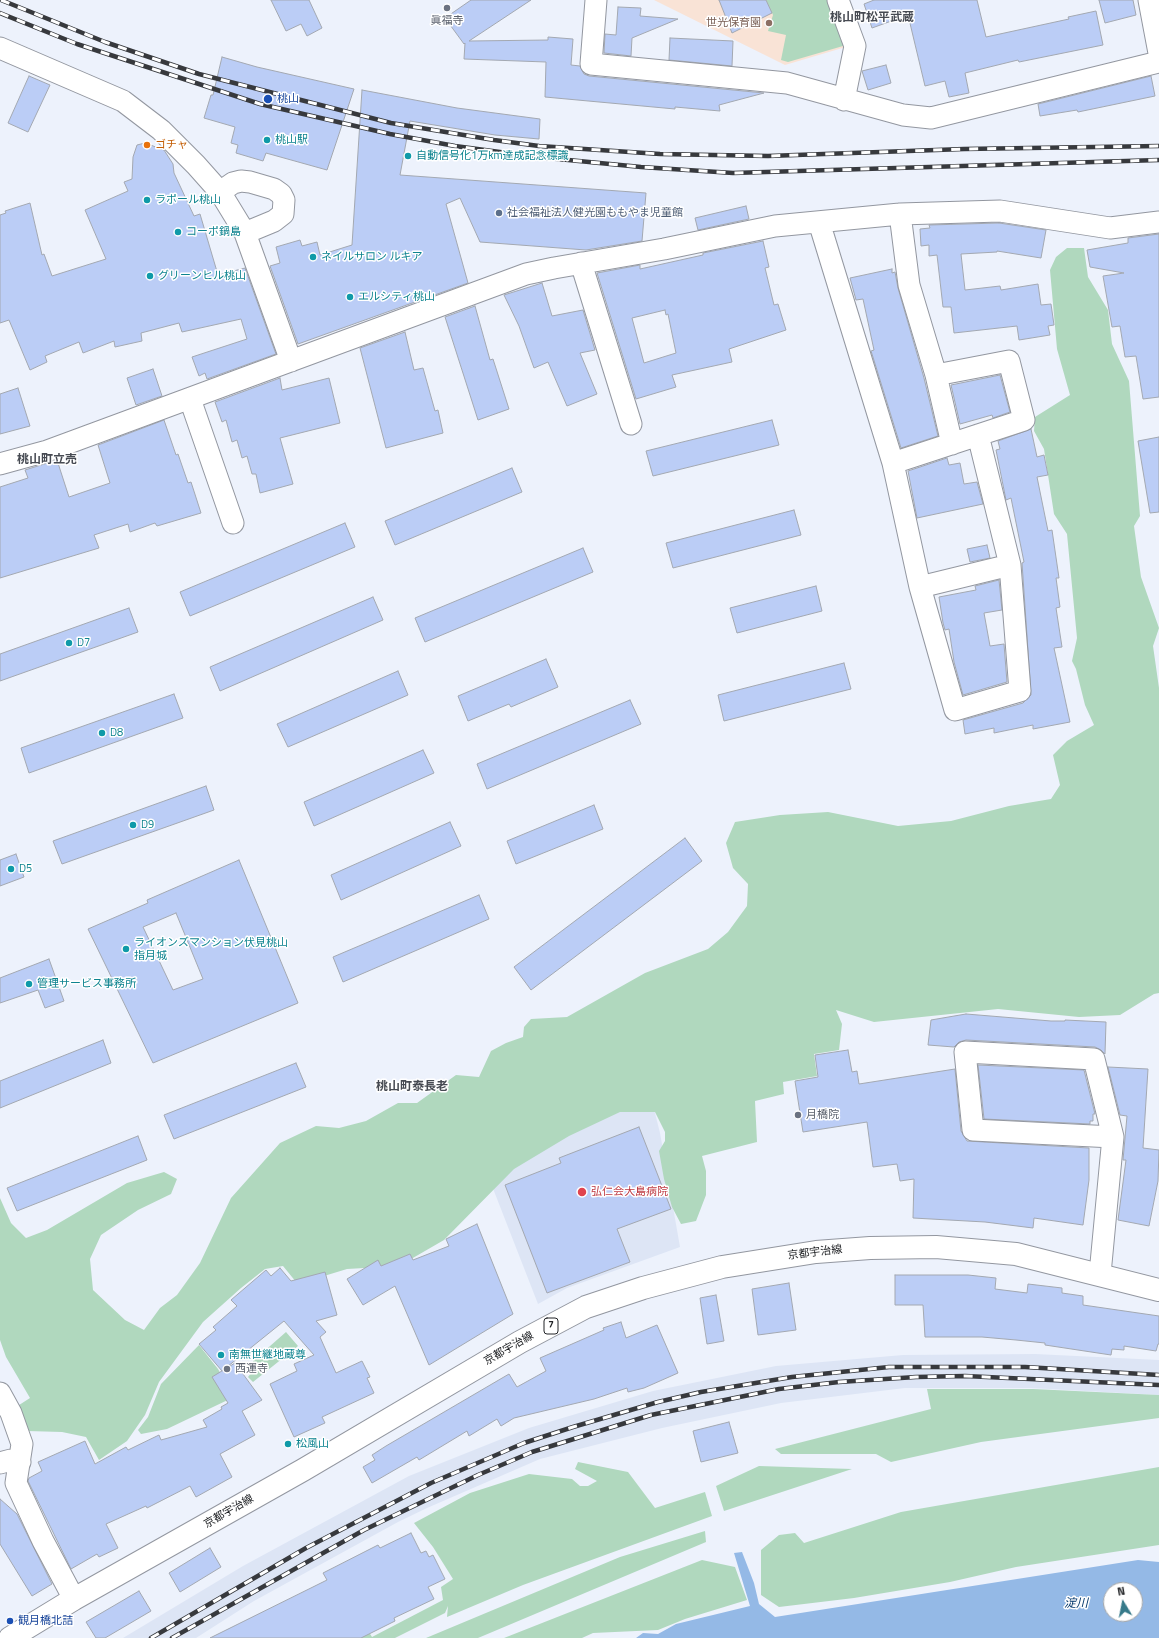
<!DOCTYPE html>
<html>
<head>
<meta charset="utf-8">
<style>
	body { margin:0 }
	#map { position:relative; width:1159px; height:1638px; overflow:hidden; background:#edf2fc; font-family:"Titillium Web",sans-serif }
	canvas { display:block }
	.north { position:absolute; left:1103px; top:1582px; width:40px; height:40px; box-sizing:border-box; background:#fff; border:1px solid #a6a7a8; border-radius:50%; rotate:350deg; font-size:11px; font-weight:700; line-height:16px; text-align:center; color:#212326 }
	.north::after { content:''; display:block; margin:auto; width:14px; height:18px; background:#367a8a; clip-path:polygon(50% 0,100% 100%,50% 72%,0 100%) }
</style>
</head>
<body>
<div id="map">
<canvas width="1159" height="1638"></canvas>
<div class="north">N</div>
</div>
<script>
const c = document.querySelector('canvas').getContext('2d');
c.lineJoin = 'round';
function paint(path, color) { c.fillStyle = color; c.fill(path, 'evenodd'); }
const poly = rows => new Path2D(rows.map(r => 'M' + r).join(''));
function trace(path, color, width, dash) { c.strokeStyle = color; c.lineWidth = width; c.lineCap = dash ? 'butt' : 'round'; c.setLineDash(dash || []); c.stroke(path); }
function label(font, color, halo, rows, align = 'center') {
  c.font = font + ' "Titillium Web","Noto Sans JP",sans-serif'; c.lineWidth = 3; c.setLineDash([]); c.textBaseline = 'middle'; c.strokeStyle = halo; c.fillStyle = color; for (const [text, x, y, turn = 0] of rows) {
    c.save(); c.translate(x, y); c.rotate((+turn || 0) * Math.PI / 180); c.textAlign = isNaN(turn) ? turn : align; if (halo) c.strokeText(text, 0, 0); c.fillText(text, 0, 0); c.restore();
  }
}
const built = poly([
	[635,1089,652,1101,660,1133,680,1247,567,1288,538,1304,485,1168],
	[1035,1354,1159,1360,1159,1395,1031,1388,905,1388,781,1403,662,1428,540,1459,427,1508,398,1522,254,1601,196,1638,123,1638,243,1566,409,1476,529,1428,653,1391,776,1366,903,1355]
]);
const education = poly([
	[654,0,828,0,849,46,785,65]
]);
const green = poly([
	[766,0,827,0,844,40,843,46,788,62,781,60,786,35,768,31,773,15],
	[1067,248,1084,248,1088,277,1108,310,1112,344,1129,381,1140,516,1134,526,1141,577,1159,628,1153,646,1159,688,1159,993,1154,994,1120,1015,1079,1017,998,1009,874,1022,836,1010,842,1024,839,1050,814,1054,817,1076,783,1082,784,1094,755,1101,757,1142,702,1156,706,1171,706,1195,696,1221,681,1224,672,1207,664,1179,659,1151,665,1141,665,1132,655,1112,620,1112,569,1136,514,1169,444,1240,399,1266,347,1269,324,1276,301,1288,283,1266,265,1269,241,1288,203,1322,159,1382,145,1415,127,1441,99,1460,86,1437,62,1432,27,1431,16,1407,30,1398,6,1357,0,1340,0,1198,11,1223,26,1238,47,1230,127,1183,164,1172,177,1179,171,1194,138,1210,101,1235,90,1259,93,1290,125,1320,144,1330,160,1308,177,1295,200,1263,231,1198,280,1143,316,1126,339,1128,366,1121,398,1103,417,1103,456,1075,479,1077,491,1051,506,1043,523,1037,524,1027,531,1019,567,1017,645,973,708,949,728,932,747,906,748,884,733,868,726,843,735,822,780,815,828,812,898,826,951,821,1009,806,1051,799,1060,785,1053,755,1067,741,1094,725,1085,705,1076,669,1072,661,1077,638,1067,534,1054,514,1044,449,1034,431,1035,417,1070,395,1057,349,1050,270,1056,257],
	[286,1332,298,1346,253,1382,248,1377,252,1372,253,1361],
	[199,1345,218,1369,234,1397,167,1429,141,1434,138,1430,148,1417,161,1384],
	[927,1389,1033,1389,1159,1395,1159,1418,981,1442,891,1462,876,1454,781,1454,775,1449,931,1409],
	[578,1462,628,1472,655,1508,705,1492,712,1516,523,1585,447,1617,448,1606,445,1613,395,1638,360,1638,359,1616,372,1637,443,1600,441,1587,453,1579,433,1547,414,1523,470,1493,529,1474,572,1479,580,1486,588,1486,597,1481,575,1469],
	[759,1466,852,1469,724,1511,716,1486],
	[1159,1467,1159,1545,1016,1567,950,1582,854,1598,779,1607,761,1595,761,1550,779,1535,795,1533,804,1543,901,1512],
	[705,1531,706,1542,478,1638,426,1638,620,1557],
	[702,1560,735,1567,747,1600,685,1619,658,1630,593,1633,582,1638,504,1638]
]);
const water = poly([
	[742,1552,754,1583,759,1604,775,1617,1138,1560,1159,1562,1159,1638,636,1638,643,1633,658,1634,676,1624,750,1606,734,1553],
	[1111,1590,1135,1590,1135,1614,1111,1614]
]);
const building = poly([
	[271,0,309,0,322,28,307,36,301,24,286,31,271,0],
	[471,0,531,0,469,41,548,40,548,37,573,39,571,65,580,66,584,74,589,76,764,93,719,105,720,111,675,107,675,109,545,97,546,62,464,59,465,43,464,44,445,18,471,0],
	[719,0,766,0,772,13,732,33,719,0],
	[874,0,977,0,986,37,1069,19,1068,17,1096,11,1103,45,1019,62,1018,60,965,73,969,93,949,97,945,81,925,86,908,15,872,28,864,4,874,0],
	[1099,0,1133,0,1136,15,1105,23,1099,0],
	[618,7,641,8,640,16,678,19,632,38,631,56,604,53,605,34,616,35,618,7],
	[670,38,733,41,732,66,669,60,670,38],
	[222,57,257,67,354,89,327,170,266,153,263,161,236,153,238,145,231,143,235,127,204,118,211,95,213,95,222,57],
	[886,65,891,83,868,90,862,71,886,65],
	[29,76,50,85,28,132,8,123,29,76],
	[1151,76,1155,96,1078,112,1077,110,1040,116,1038,104,1151,76],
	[362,90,457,108,540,119,539,139,495,135,410,121,400,175,646,193,642,241,586,250,480,242,460,198,446,204,468,283,298,344,270,266,280,263,276,247,300,240,302,246,317,242,320,255,352,245,362,90],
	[145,143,164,150,173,164,174,173,194,216,200,214,218,275,245,268,276,354,207,379,205,373,199,376,192,357,247,339,241,319,182,332,179,323,141,333,142,341,115,347,114,341,83,353,79,342,45,356,47,362,30,370,9,320,0,323,0,215,6,213,5,211,30,203,42,255,44,254,52,276,106,259,85,210,128,191,124,182,132,179,133,157,137,145,145,143],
	[746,206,749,219,698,230,695,218,746,206],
	[999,223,1046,230,1041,258,997,251,997,252,961,254,965,290,1000,286,1001,290,1038,284,1041,305,1051,304,1054,325,1048,326,1050,335,1019,340,1017,326,954,333,951,307,943,307,937,255,929,256,929,245,921,246,920,229,930,228,929,225,999,223],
	[1159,234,1159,397,1143,399,1136,356,1125,357,1120,326,1112,327,1103,276,1124,273,1090,267,1087,250,1128,243,1128,238,1159,234],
	[763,241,769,267,765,268,774,305,778,304,786,330,729,349,732,362,672,375,676,387,636,399,597,273,640,265,640,269,703,255,703,253,763,241],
	[665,310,666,315,668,314,676,353,644,363,632,318,665,310],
	[892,269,892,273,895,272,898,288,924,378,938,436,901,448,872,354,871,351,874,350,863,299,856,300,850,278,892,269],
	[542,283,552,316,583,310,595,350,580,353,597,394,567,406,548,362,534,368,519,326,504,295,542,283],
	[475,306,490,360,493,359,509,409,478,420,445,317,475,306],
	[405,332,414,370,423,368,435,411,438,410,443,433,386,448,360,348,405,332],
	[153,369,162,396,136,405,127,378,153,369],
	[1000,375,1010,412,993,418,992,415,960,424,951,385,1000,375],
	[280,378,282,390,329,378,340,423,280,438,293,484,260,493,256,474,252,474,247,456,242,458,237,440,232,442,226,420,222,422,215,402,280,378],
	[18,388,30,426,0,434,0,394,18,388],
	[164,420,176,455,178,454,188,483,191,482,201,513,157,526,155,523,130,532,128,524,94,535,99,548,0,578,0,487,28,478,25,470,57,460,69,497,110,483,98,445,164,420],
	[772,420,779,445,653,476,646,451,772,420],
	[1031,429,1037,457,1044,455,1048,475,1037,477,1048,531,1052,530,1059,578,1056,578,1060,607,1056,608,1062,647,1054,648,1070,722,1033,729,1033,725,994,733,994,728,965,734,963,720,1023,703,1031,695,1022,563,1024,562,1011,498,1006,500,996,450,1000,449,998,441,1031,429],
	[1159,437,1159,512,1150,513,1138,441,1159,437],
	[947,458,949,465,960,463,964,484,977,482,983,504,917,518,908,471,947,458],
	[512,468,522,492,395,545,385,521,512,468],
	[794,510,801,535,673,568,666,543,794,510],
	[345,523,355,547,190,616,180,592,345,523],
	[987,545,990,558,970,562,967,549,987,545],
	[583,548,593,572,425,642,415,618,583,548],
	[999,580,1002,610,984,613,990,646,1004,644,1007,682,963,695,954,662,949,629,945,630,943,623,939,597,976,590,975,586,999,580],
	[816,586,822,611,737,633,730,608,816,586],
	[373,597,383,620,220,691,210,667,373,597],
	[129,608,138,632,0,681,0,654,129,608],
	[546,659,558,687,511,707,509,704,468,721,458,696,546,659],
	[844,663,851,689,724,721,718,695,844,663],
	[398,671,408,695,288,747,277,724,398,671],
	[174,694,183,718,29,773,21,748,174,694],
	[630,700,641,724,487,789,477,764,630,700],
	[423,750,434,773,314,826,304,802,423,750],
	[206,786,214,810,62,864,53,841,206,786],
	[594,805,603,829,516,864,507,841,594,805],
	[450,822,461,846,341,900,331,875,450,822],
	[685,838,702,861,531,990,514,967,685,838],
	[16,854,24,877,0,886,0,860,16,854],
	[239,860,298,1003,153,1063,88,929,148,903,147,900,239,860],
	[176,913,203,979,173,990,143,927,176,913],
	[479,895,489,919,343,982,333,957,479,895],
	[49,959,64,1001,45,1008,38,990,0,1003,0,978,49,959],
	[966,1014,1051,1021,1065,1021,1065,1020,1106,1022,1105,1054,1101,1050,1095,1047,966,1040,959,1042,954,1047,928,1045,931,1020,966,1014],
	[103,1040,111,1063,0,1108,0,1081,103,1040],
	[848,1050,852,1072,857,1071,859,1084,955,1069,961,1131,967,1141,1089,1148,1089,1180,1083,1225,1034,1218,1033,1228,985,1222,913,1218,914,1179,900,1181,897,1164,873,1167,867,1122,803,1132,795,1081,818,1077,815,1055,848,1050],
	[296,1063,306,1087,174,1139,164,1115,296,1063],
	[978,1065,1084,1070,1095,1114,1093,1114,1093,1121,1090,1121,1090,1124,984,1119,978,1065],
	[1108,1067,1148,1069,1143,1148,1159,1150,1158,1181,1149,1226,1118,1220,1126,1160,1123,1160,1127,1116,1120,1115,1108,1067],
	[639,1127,671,1209,617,1229,630,1262,547,1293,505,1185,561,1163,559,1158,639,1127],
	[138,1136,147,1160,17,1211,7,1188,138,1136],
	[477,1224,513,1314,429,1365,395,1286,363,1305,347,1279,378,1260,381,1266,410,1254,413,1260,449,1246,446,1239,477,1224],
	[280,1268,291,1281,325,1272,337,1315,316,1321,326,1332,320,1337,336,1373,362,1361,370,1377,367,1378,374,1393,322,1417,325,1423,294,1437,270,1384,297,1371,294,1364,314,1355,284,1321,222,1371,199,1344,216,1330,213,1327,237,1306,231,1300,266,1270,271,1276,280,1268],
	[895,1275,968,1275,996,1278,995,1289,1027,1293,1028,1284,1062,1288,1062,1293,1083,1296,1083,1305,1159,1316,1159,1344,1158,1344,1156,1351,1124,1346,1124,1350,1112,1349,1111,1355,1045,1345,1045,1343,1016,1340,982,1337,925,1337,923,1305,895,1305,895,1275],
	[789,1283,796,1330,758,1335,752,1289,789,1283],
	[716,1295,724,1341,707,1344,700,1298,716,1295],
	[621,1322,626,1338,657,1325,678,1373,644,1388,628,1392,627,1388,594,1399,514,1418,501,1426,497,1419,469,1436,467,1431,419,1460,417,1457,372,1483,363,1467,375,1460,372,1455,386,1446,509,1374,517,1387,546,1371,540,1358,604,1330,603,1328,621,1322],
	[235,1363,262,1400,242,1411,255,1435,220,1454,232,1477,196,1497,190,1486,147,1508,146,1506,106,1524,118,1548,99,1557,97,1554,71,1569,28,1481,29,1478,42,1471,38,1462,85,1441,95,1464,126,1447,128,1450,159,1435,161,1440,207,1427,203,1420,222,1409,221,1407,228,1403,212,1377,235,1363],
	[729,1422,738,1453,701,1462,693,1431,729,1422],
	[0,1499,17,1514,52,1584,32,1596,0,1544,0,1499],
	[411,1533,421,1553,426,1551,429,1557,433,1555,445,1579,428,1587,434,1599,394,1618,395,1621,361,1638,210,1638,327,1580,323,1573,378,1545,380,1548,411,1533],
	[210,1548,221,1567,180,1592,169,1573,210,1548],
	[139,1591,151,1611,105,1638,96,1638,86,1622,139,1591]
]);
const street = poly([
	[596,0,591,64,787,83,903,115,931,118,1159,62],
	[838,0,855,46,844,100],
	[1149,0,1159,53],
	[0,48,123,101,161,130,196,165,220,192,245,233,291,361],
	[220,192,233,183,241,181,250,182,274,189,281,194,284,200,283,214,274,221,245,233],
	[900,214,909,285,936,375,952,444],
	[819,222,893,463,920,587,955,710,1020,691,1010,565,978,435],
	[581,263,631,424],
	[190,399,233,523],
	[893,463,1024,420,1009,361,936,375],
	[0,464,47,451,526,274,554,268,664,249,775,226,900,214,1000,211,1110,228,1159,222],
	[920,587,1010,565],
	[1100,1274,1113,1137,1094,1059,965,1052,973,1130,1113,1137],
	[0,1393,11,1413,22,1444,16,1483,43,1541,74,1599],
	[0,1463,11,1460,20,1462]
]);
const primary = poly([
	[10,1638,74,1599,303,1470,520,1342,586,1307,643,1288,722,1267,816,1252,870,1248,936,1247,1016,1254,1159,1290]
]);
const rail = poly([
	[1,0,105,42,199,74,391,123,494,140,539,146,660,154,768,156,964,149,1159,146],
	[0,13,77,44,260,104,390,134,455,146,537,157,641,167,733,173,1159,160],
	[151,1638,306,1548,431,1483,524,1443,573,1427,658,1402,701,1392,792,1377,889,1367,1025,1367,1159,1375],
	[172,1638,364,1530,478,1475,532,1452,651,1415,779,1389,839,1382,916,1377,965,1376,1159,1385]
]);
const markers = [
	[447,8,4,"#6b7280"],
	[769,23,4,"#8d6e63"],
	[268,99,5,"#1a4fb4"],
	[267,140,4,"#0f9aa8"],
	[147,145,4,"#e8710a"],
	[408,156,4,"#0f9aa8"],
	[147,200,4,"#0f9aa8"],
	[499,213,4,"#5c6f8a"],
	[178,232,4,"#0f9aa8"],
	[313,257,4,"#0f9aa8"],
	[150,276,4,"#0f9aa8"],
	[350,297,4,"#0f9aa8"],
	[69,643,4,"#0f9aa8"],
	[102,733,4,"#0f9aa8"],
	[133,825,4,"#0f9aa8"],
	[11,869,4,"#0f9aa8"],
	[126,949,4,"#0f9aa8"],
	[29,984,4,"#0f9aa8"],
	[798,1115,4,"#6b7280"],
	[582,1192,5,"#e0444e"],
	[221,1355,4,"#0f9aa8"],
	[227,1369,4,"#6b7280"],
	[288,1444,4,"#0f9aa8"],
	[10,1621,4,"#1a4fb4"]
];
const shields = [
	[551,1326,14]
];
const shieldNames = [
	["7",551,1326]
];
const worshipNames = [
	["眞福寺",447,21,"center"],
	["月橋院",806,1115],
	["西運寺",235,1369]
];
const educationNames = [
	["世光保育園",761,23]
];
const transitNames = [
	["桃山",277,99],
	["観月橋北詰",18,1621]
];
const cultureNames = [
	["桃山駅",275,140],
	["自動信号化1万km達成記念標識",416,156],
	["ラポール桃山",155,200],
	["コーポ鍋島",186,232],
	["ネイルサロン ルキア",321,257],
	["グリーンヒル桃山",158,276],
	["エルシティ桃山",358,297],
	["D7",77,643],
	["D8",110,733],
	["D9",141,825],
	["D5",19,869],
	["ライオンズマンション伏見桃山",134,943],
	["指月城",134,956],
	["管理サービス事務所",37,984],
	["南無世継地蔵尊",229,1355],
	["松風山",296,1444]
];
const foodNames = [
	["ゴチャ",155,145]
];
const serviceNames = [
	["社会福祉法人健光園ももやま児童館",507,213]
];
const healthNames = [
	["弘仁会大島病院",591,1192]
];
const streetNames = [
	["京都宇治線",815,1253,-7],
	["京都宇治線",509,1349,-30],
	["京都宇治線",229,1512,-30]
];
const neighbourhoodNames = [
	["桃山町松平武蔵",872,18],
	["桃山町立売",47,460],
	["桃山町泰長老",412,1087]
];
const waterNames = [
	["淀川",1076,1604]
];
paint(built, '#dde5f5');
paint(education, '#f9e3d6');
paint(green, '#b0d8be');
paint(water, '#94b9e6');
paint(building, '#bbcdf6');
trace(building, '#a3a8b1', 1);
trace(street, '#9397a0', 23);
trace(primary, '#9397a0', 24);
trace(street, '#fff', 21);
trace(primary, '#fff', 22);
trace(rail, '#37393d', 4.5);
trace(rail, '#fff', 3, [9]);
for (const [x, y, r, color] of markers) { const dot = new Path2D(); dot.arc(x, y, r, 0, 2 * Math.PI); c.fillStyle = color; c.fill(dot); trace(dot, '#fff', 1.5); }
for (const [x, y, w] of shields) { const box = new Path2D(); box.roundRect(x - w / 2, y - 8, w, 16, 3); c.fillStyle = '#fff'; c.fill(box); trace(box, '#212326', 1); }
label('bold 10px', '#212326', null, shieldNames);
label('11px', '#5b616d', '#fff', worshipNames, 'left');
label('11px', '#785e54', '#fff', educationNames, 'right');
label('11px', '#164399', '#fff', transitNames, 'left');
label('11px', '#0d838f', '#fff', cultureNames, 'left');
label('11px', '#c56008', '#fff', foodNames, 'left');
label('11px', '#4e5e75', '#fff', serviceNames, 'left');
label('11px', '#be3a42', '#fff', healthNames, 'left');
label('11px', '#212326', '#fff', streetNames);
label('bold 12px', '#464a52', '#fff', neighbourhoodNames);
label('italic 12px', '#00356a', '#fff', waterNames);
</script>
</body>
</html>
